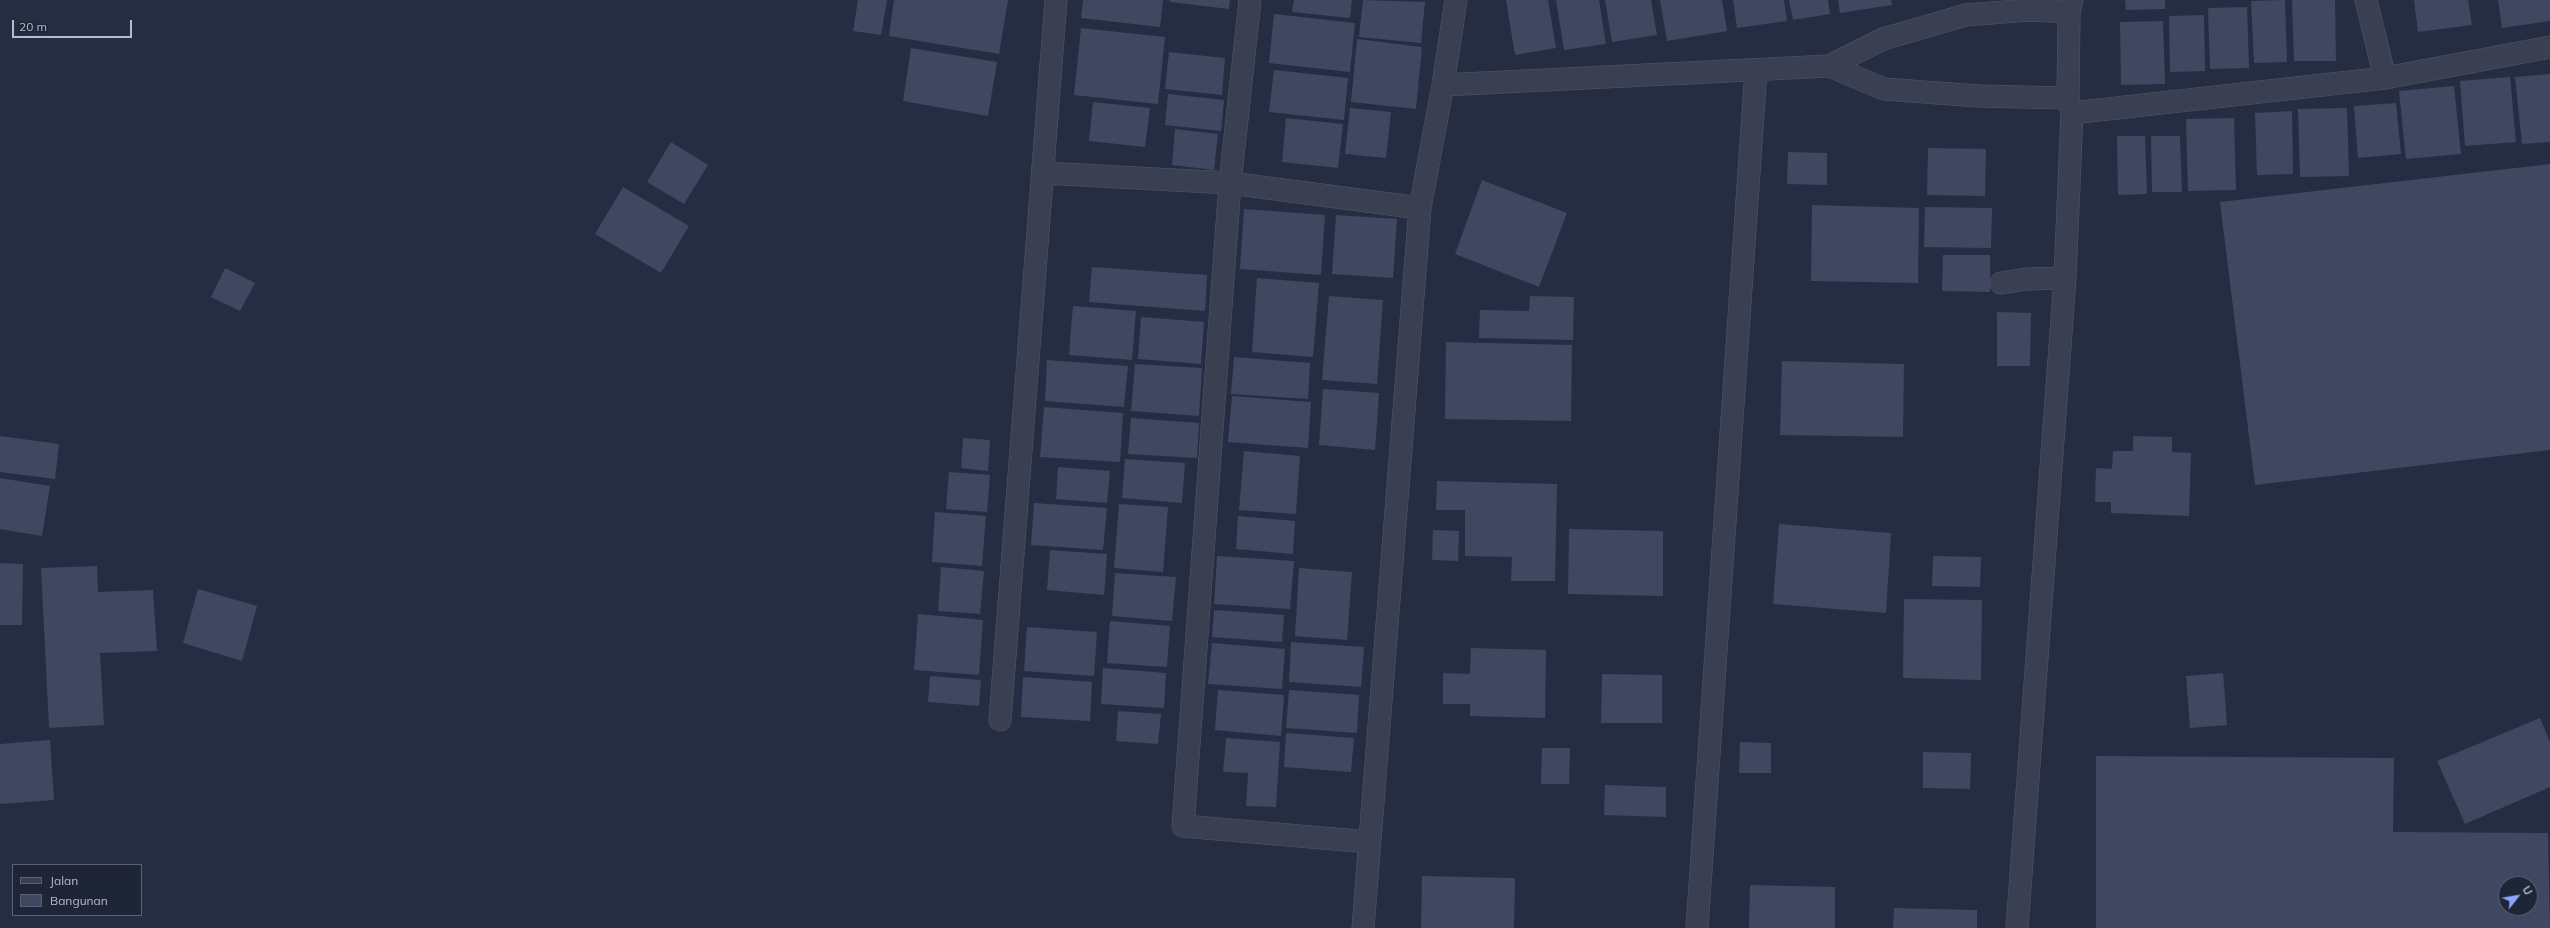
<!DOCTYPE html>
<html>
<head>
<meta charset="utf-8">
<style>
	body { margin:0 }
	#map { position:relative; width:2550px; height:928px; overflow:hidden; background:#252d42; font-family:Mulish,sans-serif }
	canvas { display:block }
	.legend { position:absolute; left:12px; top:864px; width:130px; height:52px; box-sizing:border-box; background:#1e2537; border:1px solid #5b6173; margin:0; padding:5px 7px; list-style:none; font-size:12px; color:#b7bccc }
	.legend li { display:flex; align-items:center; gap:8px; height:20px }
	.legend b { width:20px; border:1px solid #5b6173 }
	.north { position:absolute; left:2498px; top:876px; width:40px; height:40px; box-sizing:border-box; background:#1e2537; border:1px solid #5b6173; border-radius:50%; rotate:59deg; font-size:11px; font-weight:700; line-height:16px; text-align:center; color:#b7bccc }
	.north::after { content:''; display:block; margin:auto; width:14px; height:18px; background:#8ca7fb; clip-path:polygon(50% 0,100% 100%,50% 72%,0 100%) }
	.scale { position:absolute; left:12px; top:20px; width:120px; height:18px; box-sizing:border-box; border:2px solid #b7bccc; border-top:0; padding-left:5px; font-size:12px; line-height:14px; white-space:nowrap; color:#b7bccc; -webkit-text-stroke:3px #1e2537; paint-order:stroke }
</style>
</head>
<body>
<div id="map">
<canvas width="2550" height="928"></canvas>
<ul class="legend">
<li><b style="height:5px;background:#3a4052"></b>Jalan</li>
<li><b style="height:11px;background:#3f4860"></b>Bangunan</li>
</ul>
<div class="north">U</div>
<div class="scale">20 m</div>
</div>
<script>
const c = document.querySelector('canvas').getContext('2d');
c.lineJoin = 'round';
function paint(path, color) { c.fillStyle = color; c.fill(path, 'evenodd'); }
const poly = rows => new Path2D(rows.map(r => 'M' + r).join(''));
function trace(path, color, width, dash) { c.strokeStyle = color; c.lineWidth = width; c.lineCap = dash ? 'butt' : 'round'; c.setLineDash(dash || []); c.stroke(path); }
const building = poly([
	[858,0,887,0,881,35,853,31],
	[894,0,1008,0,999,54,889,36],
	[1083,0,1163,0,1160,27,1081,18],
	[1170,0,1230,0,1229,9,1170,2],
	[1294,0,1352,0,1350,18,1292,12],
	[1363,0,1425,2,1421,43,1359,37],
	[1506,0,1548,0,1556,48,1515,55],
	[1556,0,1599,0,1606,44,1564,50],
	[1605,0,1651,0,1657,35,1612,42],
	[1660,0,1722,0,1727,31,1667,41],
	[1733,0,1784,0,1787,21,1737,28],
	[1789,0,1828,0,1830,14,1793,20],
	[1838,0,1891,0,1892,5,1840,13],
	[2125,0,2165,0,2165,9,2126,10],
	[2285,0,2287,62,2254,63,2251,1],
	[2292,0,2335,0,2336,61,2294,61],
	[2414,0,2468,0,2472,25,2418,32],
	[2498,0,2550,0,2550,21,2502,28],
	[2247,7,2249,68,2210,69,2208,8],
	[1274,14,1355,23,1350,72,1269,63],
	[2204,15,2205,71,2170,72,2169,16],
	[2163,21,2165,84,2121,85,2120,22],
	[1081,28,1165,37,1158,104,1074,95],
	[1357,39,1422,47,1416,109,1351,102],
	[911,48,997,62,988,116,903,101],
	[1169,52,1225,58,1222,95,1165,89],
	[1274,70,1348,78,1344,120,1269,112],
	[2550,74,2550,142,2522,144,2515,77],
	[2510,77,2516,142,2465,146,2460,81],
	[2454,86,2461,154,2406,159,2399,91],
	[1168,94,1224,100,1221,131,1165,125],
	[1093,102,1150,108,1145,147,1089,141],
	[2396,103,2401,154,2358,158,2354,106],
	[1350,108,1391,112,1386,158,1345,154],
	[2347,108,2349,176,2300,177,2298,109],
	[2292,111,2293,174,2257,175,2255,113],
	[1286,118,1343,124,1338,168,1282,162],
	[2234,118,2236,190,2188,191,2186,119],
	[1175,129,1218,134,1214,170,1172,165],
	[2117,136,2145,136,2147,194,2118,195],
	[2151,136,2180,136,2182,192,2152,192],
	[671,142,708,165,684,204,647,182],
	[1928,148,1986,149,1985,196,1927,195],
	[1788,152,1827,153,1827,185,1787,184],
	[2550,164,2550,450,2255,485,2220,202],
	[1482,180,1567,213,1539,287,1455,254],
	[623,187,689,226,661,273,595,234],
	[1812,205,1919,208,1918,283,1811,281],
	[1925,207,1992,208,1991,248,1924,247],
	[1244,209,1325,215,1321,275,1240,269],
	[1336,215,1397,219,1393,278,1332,274],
	[1943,255,1990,255,1990,292,1942,291],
	[1092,267,1207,275,1205,311,1089,302],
	[225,268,255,283,240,311,211,297],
	[1257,278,1319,283,1313,357,1252,352],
	[1329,296,1383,300,1377,384,1322,380],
	[1530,296,1574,297,1573,340,1479,338,1480,310,1529,311],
	[1073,306,1136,311,1132,360,1069,355],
	[1997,312,2031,313,2030,366,1997,366],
	[1141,317,1204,322,1201,364,1138,359],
	[1446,342,1572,345,1571,421,1445,419],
	[1234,357,1310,363,1308,399,1231,394],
	[1047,360,1128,366,1124,407,1045,401],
	[1782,361,1904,364,1903,437,1780,435],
	[1135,364,1202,368,1199,416,1131,411],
	[1323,389,1379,393,1375,450,1319,445],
	[1232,396,1311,402,1308,448,1228,442],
	[1044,407,1123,413,1120,462,1040,457],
	[1131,418,1199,423,1197,458,1128,454],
	[0,436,59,444,55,479,0,472],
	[2133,436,2172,437,2172,452,2191,453,2189,516,2111,513,2111,502,2095,502,2096,468,2112,469,2113,451,2133,451],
	[963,438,990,440,988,471,961,468],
	[1244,451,1300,456,1296,514,1239,510],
	[1125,459,1185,463,1182,503,1122,498],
	[1058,467,1110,471,1107,503,1056,499],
	[949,472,990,475,987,512,946,509],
	[0,478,50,486,42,536,0,529],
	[1437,481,1557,484,1555,581,1511,581,1512,557,1465,556,1465,510,1436,510],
	[1034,503,1107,508,1103,550,1031,545],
	[1119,504,1168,507,1163,572,1114,568],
	[935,512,986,516,982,566,932,562],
	[1238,516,1295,521,1293,554,1236,549],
	[1779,524,1891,533,1886,613,1773,604],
	[1569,529,1663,531,1663,596,1568,594],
	[1433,530,1459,531,1458,561,1432,560],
	[1050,550,1107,554,1104,595,1047,590],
	[1217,556,1294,561,1290,609,1214,604],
	[1933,556,1981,557,1980,587,1932,586],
	[0,563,23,564,22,625,0,625],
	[97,566,98,592,153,590,157,651,100,653,104,725,49,728,41,568],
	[941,567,984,571,980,614,938,611],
	[1299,568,1352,572,1347,640,1295,636],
	[1115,573,1176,577,1172,621,1112,616],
	[198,589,257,606,242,661,183,643],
	[1904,599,1982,600,1981,680,1903,678],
	[1214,610,1284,615,1282,642,1212,637],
	[918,614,983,620,979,675,914,670],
	[1110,621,1170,626,1167,667,1107,663],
	[1027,627,1097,632,1094,676,1024,671],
	[1291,642,1364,647,1361,687,1289,682],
	[1212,643,1285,649,1282,689,1208,684],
	[1471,648,1546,650,1545,718,1470,716,1470,704,1443,704,1443,673,1470,674],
	[1103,668,1166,673,1164,708,1101,704],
	[2223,673,2227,725,2190,728,2186,676],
	[1602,674,1662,675,1662,723,1601,723],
	[930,676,981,680,979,706,928,702],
	[1023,677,1092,682,1090,721,1021,717],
	[1218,690,1284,695,1281,736,1215,730],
	[1289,690,1359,695,1357,733,1286,728],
	[1118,711,1161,714,1158,744,1116,741],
	[2540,718,2550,742,2550,787,2465,824,2437,761],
	[1286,733,1354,738,1351,772,1284,767],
	[1226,738,1280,742,1276,807,1246,806,1248,773,1223,772],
	[50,740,54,800,0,804,0,744],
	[1740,742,1771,743,1771,773,1739,773],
	[1542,748,1570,748,1569,784,1541,784],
	[1923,752,1971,753,1970,789,1923,788],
	[2096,756,2394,758,2393,832,2548,833,2550,928,2096,928],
	[2506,884,2530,884,2530,908,2506,908],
	[1605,785,1666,787,1666,817,1604,815],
	[1422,876,1515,878,1514,928,1421,928],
	[1750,885,1835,887,1835,928,1749,928],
	[1894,908,1977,910,1977,928,1893,928]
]);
const minor = poly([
	[1250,0,1230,183,1183,826,1369,842],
	[2072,0,2069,12,2068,98,2072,113,2385,78,2550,47],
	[2366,0,2385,78],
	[1829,66,1883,39,1966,15,2029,10,2069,12],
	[1443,85,1829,66,1884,89,1978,96,2068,98],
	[1044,173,1230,183,1420,208],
	[2001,283,2027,279,2065,278,2072,113],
	[1000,720,1056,0],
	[1363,928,1420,208,1443,85,1456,0],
	[1697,928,1756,70],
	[2017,928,2065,278]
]);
paint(building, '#3f4860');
trace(minor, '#525869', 23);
trace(minor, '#3a4052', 22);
</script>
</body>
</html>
